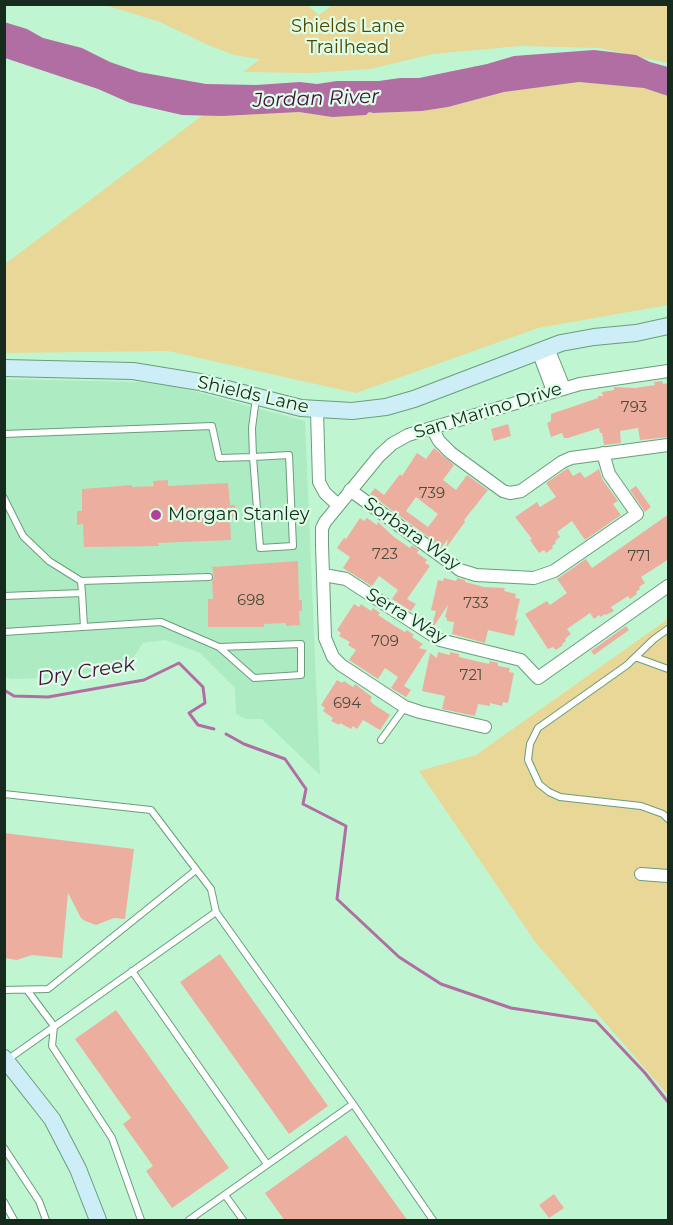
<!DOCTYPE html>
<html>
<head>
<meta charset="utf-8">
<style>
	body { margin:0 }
	#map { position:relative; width:673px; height:1225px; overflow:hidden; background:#bff6d1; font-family:Montserrat,sans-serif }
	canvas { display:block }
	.frame { position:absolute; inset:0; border:6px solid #162b1e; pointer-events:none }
</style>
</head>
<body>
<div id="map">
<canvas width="673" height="1225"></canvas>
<div class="frame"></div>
</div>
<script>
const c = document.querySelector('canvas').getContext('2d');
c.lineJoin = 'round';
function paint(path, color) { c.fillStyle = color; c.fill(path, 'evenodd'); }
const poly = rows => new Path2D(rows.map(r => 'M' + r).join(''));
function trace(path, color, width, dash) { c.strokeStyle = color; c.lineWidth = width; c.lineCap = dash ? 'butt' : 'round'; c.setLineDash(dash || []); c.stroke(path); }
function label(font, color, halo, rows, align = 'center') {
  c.font = font + ' Montserrat,sans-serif'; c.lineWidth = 4.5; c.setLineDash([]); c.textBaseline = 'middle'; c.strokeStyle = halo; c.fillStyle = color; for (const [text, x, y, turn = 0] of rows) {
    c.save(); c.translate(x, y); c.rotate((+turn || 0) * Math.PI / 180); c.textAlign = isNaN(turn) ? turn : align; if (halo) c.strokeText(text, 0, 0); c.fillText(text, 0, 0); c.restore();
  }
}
const built = poly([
	[4,379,140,382,182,388,305,421,320,775,262,719,246,719,236,714,235,688,200,653,165,640,143,643,128,666,118,671,68,674,62,678,11,679,5,677]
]);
const green = poly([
	[334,4,668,5,668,63,600,48,520,46,433,54,370,69,311,73,243,72,260,59,234,55,208,45,160,22,105,5,307,5,319,15],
	[579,82,644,88,668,96,668,305,538,328,356,393,168,351,5,353,5,264,203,115,299,112,332,117,369,112,373,113,422,111,448,107,504,92],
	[668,619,668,1095,536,943,419,771,476,755]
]);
const water = poly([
	[4,22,27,29,43,38,82,48,110,62,139,72,206,84,256,85,300,82,317,84,337,81,379,81,400,78,419,78,487,64,514,56,594,50,636,55,650,62,668,67,668,96,644,88,579,82,504,92,448,107,422,111,373,113,369,112,366,115,332,117,299,112,222,116,182,115,130,103,98,89,5,58]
]);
const stream = poly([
	[4,690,14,696,48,697,144,680,179,663,203,687,205,703,189,713,198,725,214,729],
	[226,734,244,744,285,759,306,789,303,804,346,826,337,899,399,957,441,984,511,1008,596,1021,645,1073,668,1102]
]);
const building = poly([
	[662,381,663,384,669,383,669,437,640,440,638,428,620,431,621,443,604,445,602,433,600,433,599,428,568,438,564,438,562,433,551,437,547,423,551,421,551,414,598,398,598,396,603,396,602,392,614,390,614,387,635,388,655,385,654,382],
	[508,424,511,436,494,441,491,429],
	[434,448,454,465,443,480,456,490,467,475,488,490,464,520,465,522,446,548,448,539,442,547,370,494,375,488,384,495,400,474,402,476,417,453,426,459],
	[416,497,438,514,428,527,406,511],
	[568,468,573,476,580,472,585,478,599,469,602,479,618,501,613,504,621,515,585,540,572,521,557,532,560,537,555,541,556,543,552,546,553,548,546,553,544,550,539,553,530,540,532,539,515,517,537,502,540,507,556,497,546,483],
	[168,480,168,486,228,483,230,505,235,505,236,518,230,518,231,540,158,543,159,546,84,547,83,524,77,525,77,511,82,511,82,489,132,485,132,487,154,486,153,481],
	[636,486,651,507,645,512,630,490],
	[669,514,669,559,641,577,645,583,639,587,640,589,636,592,637,594,630,599,628,596,611,607,614,611,606,615,605,614,601,617,599,615,594,619,590,613,567,629,571,634,565,639,566,641,562,644,563,645,556,650,553,647,548,649,525,614,547,601,550,605,567,593,557,579,586,559,592,568],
	[360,518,364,521,367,518,377,525,378,522,394,537,410,548,412,545,419,550,417,553,427,560,425,563,430,566,407,599,416,604,411,611,392,599,398,590,379,576,372,586,343,568,350,557,337,548,344,538,346,539],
	[298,561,299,600,302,600,302,611,299,611,300,625,286,626,286,623,264,624,264,627,208,627,208,599,213,599,212,581,214,577,212,567],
	[444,578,456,581,457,578,465,580,465,582,484,587,505,588,504,591,516,594,515,598,520,599,515,621,518,619,514,636,488,630,485,643,452,634,454,622,447,621,447,618,445,617,448,605,434,626,432,625,436,611,431,610,438,580,443,581],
	[354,604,359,607,361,604,371,611,373,608,380,613,378,615,395,626,405,632,407,630,414,635,412,637,423,644,419,648,427,650,404,686,411,690,406,697,391,688,398,677,385,668,378,679,349,660,356,650,348,645,350,642,339,636,341,633,337,630],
	[626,626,629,630,594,655,591,651],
	[438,652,450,655,450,652,459,654,459,657,489,664,490,661,498,663,498,666,510,668,509,672,514,673,508,703,503,702,502,706,490,703,490,706,478,704,475,716,442,709,445,696,422,691,430,653,437,658],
	[337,680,342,683,344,681,353,687,355,684,372,697,370,700,373,704,390,715,380,730,363,720,357,729,353,726,351,729,340,723,339,725,331,721,333,718,323,711,325,708,321,705],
	[4,833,134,849,125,919,114,918,96,925,85,921,81,918,68,893,62,958,32,955,17,960,4,958],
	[220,954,328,1106,289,1134,180,982],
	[116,1010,229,1168,172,1208,146,1171,153,1166,123,1124,131,1118,75,1039],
	[346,1135,408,1221,285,1221,265,1193],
	[554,1194,564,1208,549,1218,539,1205]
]);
const lane = poly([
	[4,434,212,426,219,458,253,457,252,428,256,398],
	[289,455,293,546,260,548,253,457,289,455],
	[4,498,23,536,49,561,81,581,82,593],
	[81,581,209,577],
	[4,596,82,593,84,627],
	[668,629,654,639,627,665,538,728,530,744,528,760,539,784,549,792,560,797,641,806,663,814,668,819],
	[4,632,161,622,219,647,301,644,301,675,254,678,219,647],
	[635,657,668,669],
	[381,740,405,707],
	[4,794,151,810,211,889,216,912],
	[132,971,267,1164],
	[4,990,48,989,196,870],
	[27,990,54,1026,52,1046,112,1138,141,1220],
	[7,1060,216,912,353,1104,433,1220],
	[4,1148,39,1201,46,1220],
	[225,1195,243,1220],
	[4,1202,14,1220],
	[189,1220,353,1104]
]);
const street = poly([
	[548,348,564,388],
	[538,351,553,391],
	[317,411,319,482,325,493,338,505],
	[432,428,439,441,451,453,503,491,510,493,521,491,562,462,571,458,668,445],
	[350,490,460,570,476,575,534,578,554,571,637,514,609,474,603,453],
	[324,575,346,579,440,640,521,660,538,678,668,586],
	[485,727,420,712,405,707,341,665,333,657,325,638,322,545,322,528,325,522,379,456,392,444,408,435,580,384,668,371],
	[641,874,668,876]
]);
const secondary = poly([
	[4,368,133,371,200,382,301,408,352,411,386,407,414,399,561,343,594,337,636,333,668,326],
	[4,1058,52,1119,78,1169,98,1220]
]);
const markers = [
	[156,515,6,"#b0409c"]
];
const numberNames = [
	["793",634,408],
	["739",432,494],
	["723",385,555],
	["771",639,557],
	["698",251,601],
	["733",476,604],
	["709",385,642],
	["721",471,676],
	["694",347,704]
];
const parkNames = [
	["Shields Lane",348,27],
	["Trailhead",348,48]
];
const streetNames = [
	["Shields Lane",253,395,13],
	["San Marino Drive",488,411,-17],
	["Sorbara Way",412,534,35],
	["Serra Way",406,616,31]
];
const poiNames = [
	["Morgan Stanley",168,515]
];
const waterNames = [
	["Jordan River",316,99,-2],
	["Dry Creek",86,672,-9]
];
paint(built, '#adecc2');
paint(green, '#e8d796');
paint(water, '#b06ea2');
trace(stream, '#b06ea2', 3);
paint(building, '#ecaf9f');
trace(lane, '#699d7b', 8);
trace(street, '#699d7b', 14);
trace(secondary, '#699d7b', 18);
trace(lane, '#fff', 6);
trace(street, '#fff', 12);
trace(secondary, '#cdeef6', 16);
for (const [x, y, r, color] of markers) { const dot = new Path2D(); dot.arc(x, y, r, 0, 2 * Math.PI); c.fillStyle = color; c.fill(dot); trace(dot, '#ddfee7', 2); }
label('15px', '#4c4c3e', null, numberNames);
label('18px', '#544500', '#ddfee7', parkNames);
label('18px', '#162b1e', '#ddfee7', streetNames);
label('18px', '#162b1e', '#ddfee7', poiNames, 'left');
label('italic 20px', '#4a0d40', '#ddfee7', waterNames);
</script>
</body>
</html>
